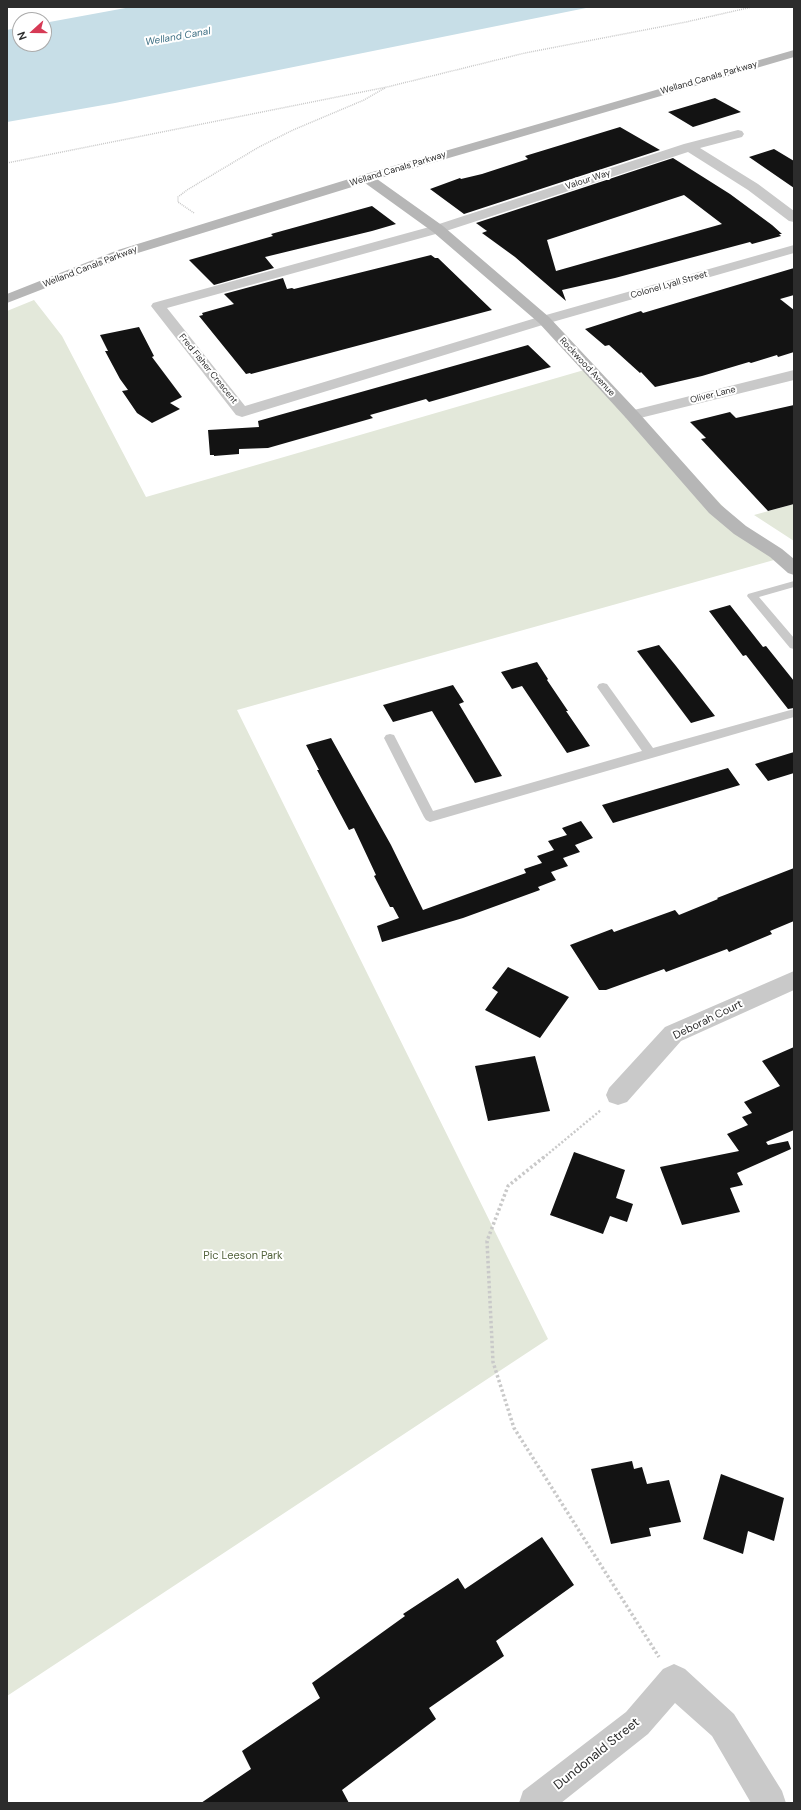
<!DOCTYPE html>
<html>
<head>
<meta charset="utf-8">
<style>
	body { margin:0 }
	#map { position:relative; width:801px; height:1810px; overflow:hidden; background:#fff; font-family:"DM Sans",sans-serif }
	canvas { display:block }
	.frame { position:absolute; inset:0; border:8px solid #2c2c2c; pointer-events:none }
	.north { position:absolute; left:12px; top:12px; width:40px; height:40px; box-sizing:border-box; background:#fff; border:1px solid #ababab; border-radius:50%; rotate:249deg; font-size:11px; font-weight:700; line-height:16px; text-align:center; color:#2c2c2c }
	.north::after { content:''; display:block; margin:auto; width:14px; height:18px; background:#d63a55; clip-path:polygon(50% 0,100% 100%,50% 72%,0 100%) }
</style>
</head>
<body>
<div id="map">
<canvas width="801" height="1810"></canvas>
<div class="frame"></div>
<div class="north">N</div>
</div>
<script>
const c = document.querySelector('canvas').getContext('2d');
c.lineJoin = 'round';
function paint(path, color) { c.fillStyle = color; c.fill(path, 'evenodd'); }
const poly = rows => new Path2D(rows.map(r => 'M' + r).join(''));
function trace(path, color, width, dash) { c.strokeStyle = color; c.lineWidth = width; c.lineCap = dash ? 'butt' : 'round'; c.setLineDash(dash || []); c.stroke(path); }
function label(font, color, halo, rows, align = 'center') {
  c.font = font + ' "DM Sans",sans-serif'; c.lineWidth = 4; c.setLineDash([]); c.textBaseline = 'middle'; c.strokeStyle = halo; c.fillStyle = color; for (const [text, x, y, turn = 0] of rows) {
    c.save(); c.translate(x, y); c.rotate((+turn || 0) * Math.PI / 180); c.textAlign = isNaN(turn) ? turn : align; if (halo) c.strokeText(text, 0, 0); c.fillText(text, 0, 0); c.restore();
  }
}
const green = poly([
	[34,300,62,336,146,497,591,368,774,560,237,710,548,1339,7,1696,7,311],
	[794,504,794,541,754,515]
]);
const water = poly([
	[131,7,591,7,115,103,7,122,7,30,20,27,20,44,44,44,44,23]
]);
const building = poly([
	[715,98,741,112,693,127,668,112],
	[620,127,660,150,464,214,430,189,460,178,461,179,482,174,528,159,525,156],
	[774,149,794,161,794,188,749,157],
	[673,158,730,194,772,225,782,234,779,234,781,236,752,244,750,242,615,278,562,290,566,301,515,257,482,233,487,231,476,223],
	[684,195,722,224,556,271,547,240],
	[372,206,396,224,372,231,265,257,274,268,214,285,189,260,273,236,271,234],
	[431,255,435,258,438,258,492,310,251,374,250,373,246,374,199,316,203,315,202,313,234,304,224,294,283,278,287,289,292,288,294,289],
	[794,268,794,295,780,299,794,310,794,352,778,357,777,355,751,363,749,362,702,376,655,387,641,372,640,373,609,345,605,346,585,329,641,311,643,313],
	[139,327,154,356,152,357,182,397,170,403,180,409,152,423,137,413,122,391,128,390,120,379,105,351,108,351,100,335],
	[528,345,551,367,429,402,426,399,370,415,373,418,268,448,239,449,239,454,214,456,214,455,210,455,208,430,259,427,258,421],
	[794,405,794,504,768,511,701,439,706,438,690,422,730,412,736,418],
	[730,605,763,647,766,646,794,681,794,708,788,709,746,655,743,656,709,611],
	[659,645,676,666,715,716,691,723,637,651],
	[537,662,548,679,547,680,568,711,566,711,590,746,567,753,522,686,512,689,501,672],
	[453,685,464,702,459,704,502,776,475,783,432,711,393,722,383,705],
	[331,738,391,845,423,910,526,873,524,869,542,863,537,856,554,850,548,841,567,835,562,828,581,821,593,838,575,845,580,852,563,858,568,866,551,872,556,880,538,887,540,890,463,918,382,942,377,926,399,918,393,907,390,907,374,876,376,875,354,828,349,830,317,770,319,770,306,745],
	[794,752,794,773,768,781,755,764],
	[728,768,740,785,613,823,602,805],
	[794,868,794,921,770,931,772,934,729,952,727,949,666,972,664,969,606,990,599,990,570,945,612,929,614,932,675,910,679,915,718,899,717,898],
	[508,967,569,997,540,1038,485,1010,498,992,492,988],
	[794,1047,794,1130,766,1142,768,1145,788,1141,791,1149,737,1173,743,1185,730,1188,740,1212,682,1225,660,1167,739,1151,727,1134,748,1125,742,1117,752,1113,744,1102,780,1086,762,1061],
	[535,1056,550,1111,488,1121,475,1066],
	[574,1152,625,1170,616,1198,633,1204,627,1222,610,1216,603,1234,550,1215],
	[632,1461,634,1469,642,1467,647,1484,669,1480,681,1522,649,1528,651,1536,611,1544,591,1469],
	[721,1474,784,1498,774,1541,748,1531,743,1554,703,1539],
	[542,1537,574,1585,496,1641,504,1656,429,1708,436,1719,342,1790,349,1803,201,1803,251,1769,242,1751,320,1698,312,1683,405,1616,403,1614,458,1578,465,1589]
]);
const pathFar2 = poly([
	[7,163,387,87,525,53,686,22,752,7],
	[194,213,178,202,178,197,187,190,259,147,293,130,364,100,385,88]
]);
const pathFar1 = poly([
	[543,1158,601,1110]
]);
const path = poly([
	[544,1157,508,1186,487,1241,493,1362,514,1428,659,1657]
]);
const lane = poly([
	[794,581,794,587,759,597,794,638,794,649,790,648,747,596,748,594,794,581],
	[603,683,607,684,653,748,794,709,794,717,430,822,426,820,424,817,384,738,386,735,390,734,394,735,433,811,642,751,597,687,599,684,603,683]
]);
const street = poly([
	[738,130,742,131,744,134,742,137,700,148,758,184,794,211,794,222,789,221,748,190,688,152,443,232,167,308,245,406,539,317,794,245,794,253,549,323,242,417,236,415,151,306,153,303,433,226,684,144,738,130],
	[794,370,794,380,632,420,626,418,624,415,626,412,794,370],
	[794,971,794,990,681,1041,627,1102,618,1105,609,1102,606,1095,609,1088,665,1027,794,971],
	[674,1664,685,1669,734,1714,782,1791,786,1803,751,1803,712,1736,675,1703,648,1734,561,1803,519,1803,523,1791,626,1712,663,1669,674,1664]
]);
const secondary = poly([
	[794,50,794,57,377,179,443,226,549,317,638,412,721,505,746,526,782,549,794,559,794,575,788,573,770,557,734,534,709,513,626,418,539,323,433,232,365,183,128,256,7,303,7,294,118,250,362,175,794,50]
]);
const farStreetnames = [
	["Welland Canals Parkway",709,78,-16],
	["Welland Canals Parkway",398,169,-17],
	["Valour Way",588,180,-18],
	["Welland Canals Parkway",90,267,-21],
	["Colonel Lyall Street",669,285,-16],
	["Rockwood Avenue",587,367,47],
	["Fred Fisher Crescent",208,369,51],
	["Oliver Lane",713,395,-14]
];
const farWaternames = [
	["Welland Canal",178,37,-10]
];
const streetNames = [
	["Deborah Court",708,1020,-26]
];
const parkNames = [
	["Pic Leeson Park",243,1256]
];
const nearStreetnames = [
	["Dundonald Street",597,1754,-39]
];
paint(green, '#e3e8da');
paint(water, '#c7dee7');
paint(building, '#131313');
trace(pathFar2, '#c9c9c9', 1.5, [1, 1]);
trace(pathFar1, '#c9c9c9', 2.5, [2, 2]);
trace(path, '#c9c9c9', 3.5, [2.5, 2.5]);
paint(lane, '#c9c9c9');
paint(street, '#c9c9c9');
paint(secondary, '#b6b6b6');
label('9px', '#2c2c2c', '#fff', farStreetnames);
label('italic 10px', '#417286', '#fff', farWaternames);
label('11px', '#2c2c2c', '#fff', streetNames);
label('11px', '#53633d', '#fff', parkNames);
label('13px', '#2c2c2c', '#fff', nearStreetnames);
</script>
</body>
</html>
